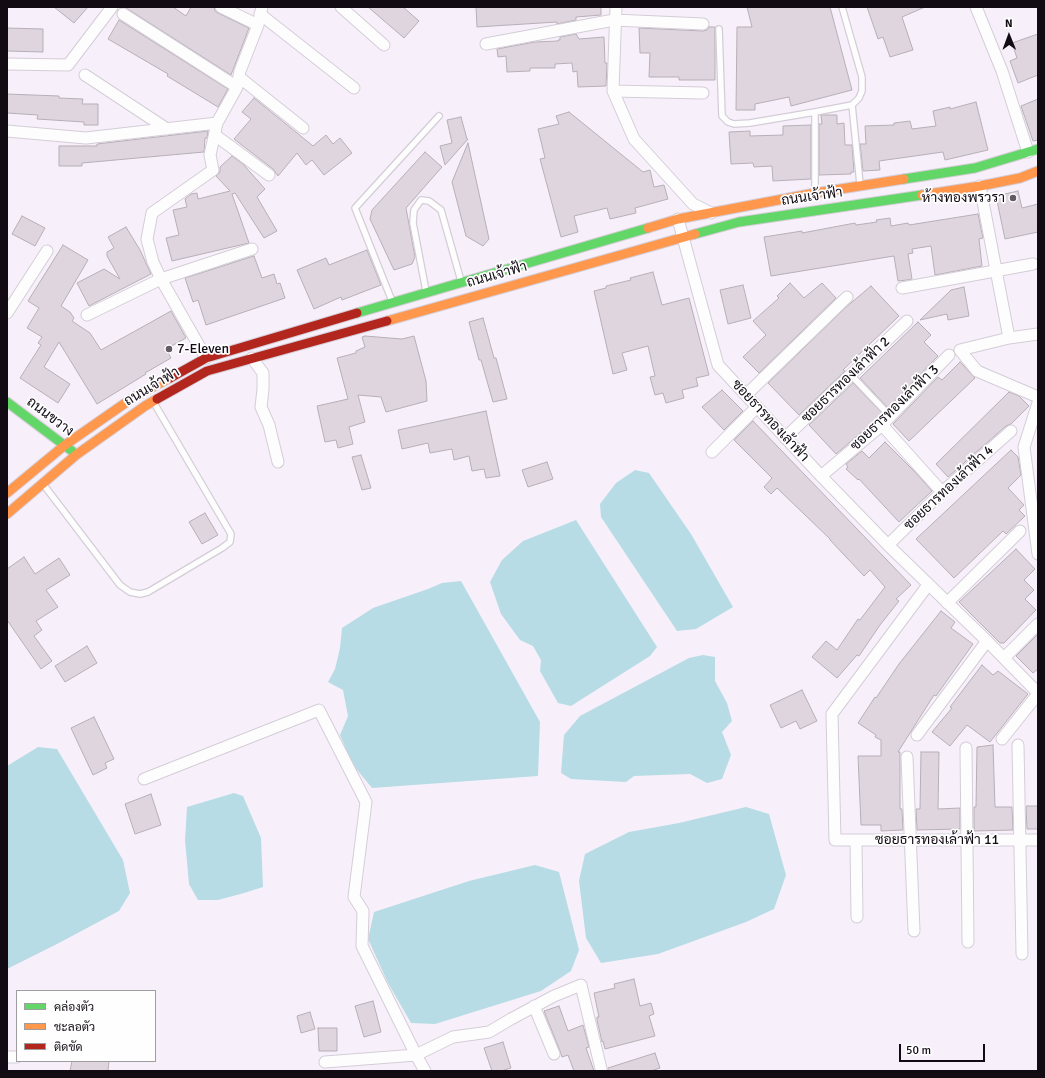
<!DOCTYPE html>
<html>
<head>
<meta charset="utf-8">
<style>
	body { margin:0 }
	#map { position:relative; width:1045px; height:1078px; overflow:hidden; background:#f7f0fa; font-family:Signika,Sarabun,sans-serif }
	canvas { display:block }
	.frame { position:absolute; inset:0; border:8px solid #120b14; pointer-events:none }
	.legend { position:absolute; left:16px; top:990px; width:140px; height:72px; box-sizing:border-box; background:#fefefe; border:1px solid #a09da0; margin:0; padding:5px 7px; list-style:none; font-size:12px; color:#120b14 }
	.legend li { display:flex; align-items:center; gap:8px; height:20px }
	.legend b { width:20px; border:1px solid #a09da0 }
	.north { position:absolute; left:989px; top:16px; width:40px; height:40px; -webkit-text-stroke:3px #fefefe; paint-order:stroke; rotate:359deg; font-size:11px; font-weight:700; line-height:16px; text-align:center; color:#120b14 }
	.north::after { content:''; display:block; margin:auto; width:14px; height:18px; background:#120b14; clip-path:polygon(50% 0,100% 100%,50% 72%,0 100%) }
	.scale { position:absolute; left:899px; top:1044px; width:86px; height:18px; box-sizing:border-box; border:2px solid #120b14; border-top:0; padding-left:5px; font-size:12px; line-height:14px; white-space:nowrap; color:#120b14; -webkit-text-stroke:3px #fefefe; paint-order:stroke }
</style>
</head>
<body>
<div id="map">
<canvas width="1045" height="1078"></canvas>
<div class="frame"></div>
<ul class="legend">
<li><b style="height:5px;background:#63d668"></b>คล่องตัว</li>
<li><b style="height:5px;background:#ff974d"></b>ชะลอตัว</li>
<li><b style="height:5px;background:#b3261e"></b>ติดขัด</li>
</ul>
<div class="north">N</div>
<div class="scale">50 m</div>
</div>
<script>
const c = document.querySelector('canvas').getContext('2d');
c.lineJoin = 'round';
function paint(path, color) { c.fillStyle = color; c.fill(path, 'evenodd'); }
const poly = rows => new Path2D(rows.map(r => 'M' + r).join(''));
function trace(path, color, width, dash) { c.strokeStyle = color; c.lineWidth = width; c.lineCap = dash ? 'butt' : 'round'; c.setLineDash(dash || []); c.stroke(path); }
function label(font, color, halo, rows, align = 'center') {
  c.font = font + ' Signika,Sarabun,sans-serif'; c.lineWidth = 3.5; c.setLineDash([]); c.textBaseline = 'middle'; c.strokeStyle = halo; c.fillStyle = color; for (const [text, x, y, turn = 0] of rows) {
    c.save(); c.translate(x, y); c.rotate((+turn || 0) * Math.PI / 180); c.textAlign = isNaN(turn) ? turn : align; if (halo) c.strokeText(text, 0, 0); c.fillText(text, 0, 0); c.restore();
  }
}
const water = poly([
	[635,470,649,473,691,534,733,607,696,629,677,631,601,517,600,504,616,483],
	[576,520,657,647,650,656,571,706,558,703,540,671,541,660,533,646,520,640,501,614,490,582,502,560,523,541],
	[461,581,540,722,538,776,372,788,353,765,340,735,348,716,343,690,328,682,335,669,340,648,342,628,373,608,428,589,442,583],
	[703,655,715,657,715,681,727,703,732,721,722,732,731,755,722,779,707,783,690,774,634,776,626,782,571,779,561,773,564,735,580,716,689,658],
	[38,747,57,749,123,860,130,893,119,911,57,944,7,969,7,766],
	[234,793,243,796,261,838,263,887,244,893,218,900,198,900,189,884,185,840,187,807],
	[746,807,769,814,786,875,774,909,746,922,658,954,601,963,586,938,579,881,585,854,629,832,679,823],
	[535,865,559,872,579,950,571,971,541,991,435,1024,411,1023,388,983,368,939,374,912,469,881]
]);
const building = poly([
	[54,7,88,7,74,23,54,7],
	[127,7,173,7,186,16,191,7,214,7,215,11,218,13,249,28,231,75,126,8,127,7],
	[368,7,403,7,419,21,404,38,368,7],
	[476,7,601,7,601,15,576,17,576,20,557,24,557,22,477,27,476,7],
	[747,7,830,7,852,90,791,106,789,97,755,104,755,110,736,110,737,27,752,27,747,7],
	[867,7,925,7,902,17,913,50,890,57,883,37,878,39,867,7],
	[119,20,228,89,218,107,167,76,168,74,108,39,119,20],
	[709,27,715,27,715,80,679,80,679,77,649,77,650,53,640,53,639,28,703,31,707,30,709,27],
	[7,28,43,29,43,52,7,51,7,28],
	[576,34,579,39,604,37,605,63,607,63,606,86,578,87,577,71,573,72,572,63,555,64,555,68,530,68,530,71,507,72,506,56,498,57,497,49,535,42,558,41,558,40,560,40,560,37,576,34],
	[1038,34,1038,75,1018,83,1010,61,1017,58,1012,43,1038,34],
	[7,94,59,96,59,98,83,99,82,104,98,104,98,125,84,125,84,122,37,119,38,115,7,113,7,94],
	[254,98,313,146,326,135,333,144,340,138,352,153,324,175,312,160,306,165,297,153,278,176,273,169,234,139,251,119,242,112,254,98],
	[1038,99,1038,140,1033,141,1021,106,1038,99],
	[976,102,988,150,945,160,943,152,879,161,880,170,863,171,860,144,866,144,865,126,894,125,894,123,910,121,912,129,936,126,933,111,950,107,950,109,976,102],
	[569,112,643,172,650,170,654,187,664,185,668,199,635,208,636,213,610,219,607,208,574,216,578,232,561,237,540,159,545,158,538,129,559,124,556,116,569,112],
	[821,115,837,115,837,124,844,123,845,145,852,145,854,172,851,172,851,174,819,175,819,124,822,124,821,115],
	[461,117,467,139,468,139,445,165,440,146,452,143,447,120,461,117],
	[811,125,811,179,773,181,772,166,754,167,753,163,731,164,729,132,750,131,750,136,783,135,783,126,811,125],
	[208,131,207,138,205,138,204,152,82,163,82,166,59,166,59,146,97,146,97,144,208,131],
	[468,143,489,239,483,246,466,236,452,182,468,143],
	[425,152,442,167,406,208,415,257,412,264,394,270,370,219,372,210,425,152],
	[232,156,243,164,265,189,257,197,277,231,264,238,235,193,232,194,249,243,172,261,166,238,179,235,173,210,187,207,185,199,191,194,197,193,198,199,230,191,216,176,220,172,220,167,232,156],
	[1018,191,1022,208,1038,204,1038,232,1005,239,996,196,1018,191],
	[978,214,983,238,979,239,982,266,935,275,931,246,912,249,913,253,908,254,912,279,907,280,898,281,894,256,771,276,764,237,802,231,802,233,855,223,856,225,877,222,876,220,890,218,891,226,908,223,909,225,978,214],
	[22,216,45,228,35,246,12,234,22,216],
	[126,227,140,250,151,274,89,306,77,283,104,269,120,279,107,256,107,252,114,248,108,237,126,227],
	[63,245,88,260,61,306,70,312,74,318,72,321,90,333,101,350,171,311,186,338,166,349,171,358,145,373,146,374,97,404,59,342,44,367,70,384,58,403,20,378,41,345,38,343,42,337,27,328,39,308,28,301,63,245],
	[367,250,381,285,342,300,341,297,314,309,297,270,326,258,329,265,367,250],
	[254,256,262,278,274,274,277,284,280,283,285,298,206,325,198,300,193,302,185,278,254,256],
	[653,272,662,305,689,298,709,375,696,378,698,386,682,390,684,398,666,403,663,393,655,395,650,377,655,376,648,346,622,353,627,370,613,374,594,291,606,288,606,286,631,280,630,278,653,272],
	[790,283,804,298,822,283,836,298,759,373,743,357,766,335,753,321,779,298,777,296,790,283],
	[743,285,751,318,728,324,720,290,743,285],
	[871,286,899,316,843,370,845,371,799,415,768,383,845,308,871,286],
	[964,287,969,316,948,320,947,314,920,320,951,290,964,287],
	[483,318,494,358,496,358,507,399,493,402,481,360,479,360,469,322,483,318],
	[918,322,931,335,924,342,938,356,888,408,860,378,918,322],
	[365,336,402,339,414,336,426,381,427,401,386,412,381,397,358,395,365,422,349,427,353,444,338,448,336,440,325,442,317,406,348,399,337,358,356,353,356,351,365,347,362,337,365,336],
	[960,362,975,378,909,441,893,424,938,377,942,380,960,362],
	[853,383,883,414,836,454,809,425,853,383],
	[722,390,743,411,724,430,702,407,722,390],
	[1009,392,1019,396,1029,406,1011,424,1006,426,948,477,936,464,1009,392],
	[486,411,500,476,486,478,484,469,472,471,469,456,454,460,452,449,430,453,428,443,402,449,398,430,486,411],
	[753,421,911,585,896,599,899,601,880,625,859,656,857,655,837,678,812,657,826,641,837,650,858,619,860,620,885,587,870,570,864,576,830,540,830,539,777,488,771,494,764,487,772,478,734,440,753,421],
	[885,442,914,471,932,491,899,522,859,479,858,480,846,469,848,467,846,464,862,451,869,458,885,442],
	[1011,450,1018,457,1021,475,1008,488,1024,505,1019,510,1025,516,1006,534,1003,531,954,578,916,539,1011,450],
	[361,455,371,488,362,490,352,457,361,455],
	[547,462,553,479,528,487,522,470,547,462],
	[205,513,218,535,202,544,189,522,205,513],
	[1016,549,1035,569,1024,580,1034,590,1025,599,1036,610,1004,643,1000,643,959,602,1016,549],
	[24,557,35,574,59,558,70,575,46,590,58,607,36,621,42,630,34,636,52,661,41,669,7,620,7,569,24,557],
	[941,611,955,622,951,628,973,644,936,696,934,695,898,752,900,752,900,809,902,809,903,830,881,831,881,825,861,825,858,756,881,756,881,740,875,737,876,735,858,723,875,697,876,698,899,664,941,611],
	[1038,634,1038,669,1033,673,1016,656,1038,634],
	[87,646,97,663,65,682,55,666,87,646],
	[982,665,993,675,998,671,1028,694,990,742,967,725,950,746,932,732,952,708,950,707,982,665],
	[802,690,817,721,800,729,796,721,781,728,770,705,802,690],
	[94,717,114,759,105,763,107,768,93,775,71,728,94,717],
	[993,745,995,807,1012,807,1013,830,974,831,974,807,976,807,977,747,993,745],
	[921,752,939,752,938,809,960,808,960,829,917,830,916,809,920,809,921,752],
	[151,794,161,825,135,834,125,804,151,794],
	[1027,806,1038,806,1038,829,1027,829,1026,807,1027,806],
	[634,979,640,1006,651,1003,654,1014,649,1016,655,1036,605,1049,603,1041,602,1042,597,1020,597,1017,599,1017,594,993,615,988,614,984,634,979],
	[373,1001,381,1032,364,1037,355,1006,373,1001],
	[559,1006,568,1031,583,1025,589,1047,586,1048,594,1071,574,1071,568,1055,562,1057,560,1051,544,1011,559,1006],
	[310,1012,315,1029,301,1033,297,1016,310,1012],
	[318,1028,337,1028,337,1051,319,1051,318,1028],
	[503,1042,511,1068,501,1071,492,1071,484,1048,503,1042],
	[655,1053,660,1068,651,1071,608,1071,608,1068,655,1053],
	[72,1061,109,1061,108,1071,70,1071,72,1061]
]);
const lane = poly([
	[842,7,862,77,862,91,859,98,852,105,860,184],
	[719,29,722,116,728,122,734,124,750,123,815,112],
	[815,191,815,112,852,105],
	[426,291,413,223,414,210,421,200,429,201,441,210,461,281],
	[392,301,355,208,439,116],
	[851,375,890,416],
	[43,484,120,585,130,592,140,594,148,592,222,548,230,542,231,534,154,403]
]);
const street = poly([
	[221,7,258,25],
	[341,7,384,45],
	[616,7,613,91,634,139,693,204,711,213],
	[976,7,1002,71,1028,152],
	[123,14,237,87],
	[260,14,354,88],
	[486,44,614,20,703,24],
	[7,64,68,65,112,7],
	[85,75,167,129],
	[239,77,303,128],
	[613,91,703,93],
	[7,131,86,138,217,123],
	[215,135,269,175],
	[980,186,1009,338],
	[678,219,718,365,821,476,888,545,987,641,1038,693],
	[902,288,1033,264],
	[7,313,47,251],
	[87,315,161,279,252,249],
	[1038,334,1009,338,960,350,977,371,1038,397],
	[206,358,161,279,153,262,147,239,152,213,213,170,210,155,217,123,237,87,240,71,258,25,262,7],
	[252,358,263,373,263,389,261,407,269,425,278,462],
	[746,395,847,297],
	[1038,403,1024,447,1038,554],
	[882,425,942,492],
	[785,438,907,321],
	[712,452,757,407],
	[821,476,882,425,949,355],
	[888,545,942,492,1011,431],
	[928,585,832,714,835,840,1038,840],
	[947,603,1020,531],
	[1004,658,1038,624],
	[917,735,987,641],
	[1002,739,1038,694],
	[1018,745,1022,954],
	[966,748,968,942],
	[907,757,914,931],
	[144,779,319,710,366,802,354,897,363,911,362,946,416,1055,425,1071],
	[856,841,857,917],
	[534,1006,554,1054],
	[7,1057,17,1057],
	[325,1062,416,1055,453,1037,489,1032,511,1019,554,996,581,985,601,1069]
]);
const fast = poly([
	[904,179,975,168,1038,149],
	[695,234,739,222,922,195],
	[357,313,648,228],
	[7,402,72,451]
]);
const slow = poly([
	[922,195,980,186,1020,178,1038,171],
	[648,228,678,219,815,193,904,179],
	[387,321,695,234],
	[7,493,65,445,134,397,170,378],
	[7,514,76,455,145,406,157,399]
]);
const jam = poly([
	[170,378,206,358,357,313],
	[157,399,207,371,387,321]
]);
const markers = [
	[1013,198,4,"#625b64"],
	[169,349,4,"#625b64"]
];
const streetNames = [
	["ถนนเจ้าฟ้า",812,197,-8],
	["ถนนเจ้าฟ้า",497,275,-16],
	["ซอยธารทองเล้าฟ้า 2",846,380,-44],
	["ถนนเจ้าฟ้า",152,387,-31],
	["ซอยธารทองเล้าฟ้า 3",895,408,-44],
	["ถนนขวาง",50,417,37],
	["ซอยธารทองเล้าฟ้า",770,421,47],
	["ซอยธารทองเล้าฟ้า 4",949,488,-43],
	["ซอยธารทองเล้าฟ้า 11",937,840]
];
const poiNames = [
	["ห้างทองพรวรา",1005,198],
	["7-Eleven",177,349,"left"]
];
paint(water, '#b7dce5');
paint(building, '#ded5de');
trace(building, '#b7afb7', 1);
trace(lane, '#d4cdd7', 8);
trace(street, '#d4cdd7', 13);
trace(fast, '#d4cdd7', 11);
trace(slow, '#d4cdd7', 11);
trace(jam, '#d4cdd7', 11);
trace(lane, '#fefdfe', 5.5);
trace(street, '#fefdfe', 11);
trace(fast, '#63d668', 9);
trace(slow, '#ff974d', 9);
trace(jam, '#b3261e', 9);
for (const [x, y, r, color] of markers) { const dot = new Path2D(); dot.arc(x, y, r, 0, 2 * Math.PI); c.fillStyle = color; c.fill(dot); trace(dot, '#fefefe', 1.5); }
label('14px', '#120b14', '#fefefe', streetNames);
label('14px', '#120b14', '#fefefe', poiNames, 'right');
</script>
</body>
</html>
